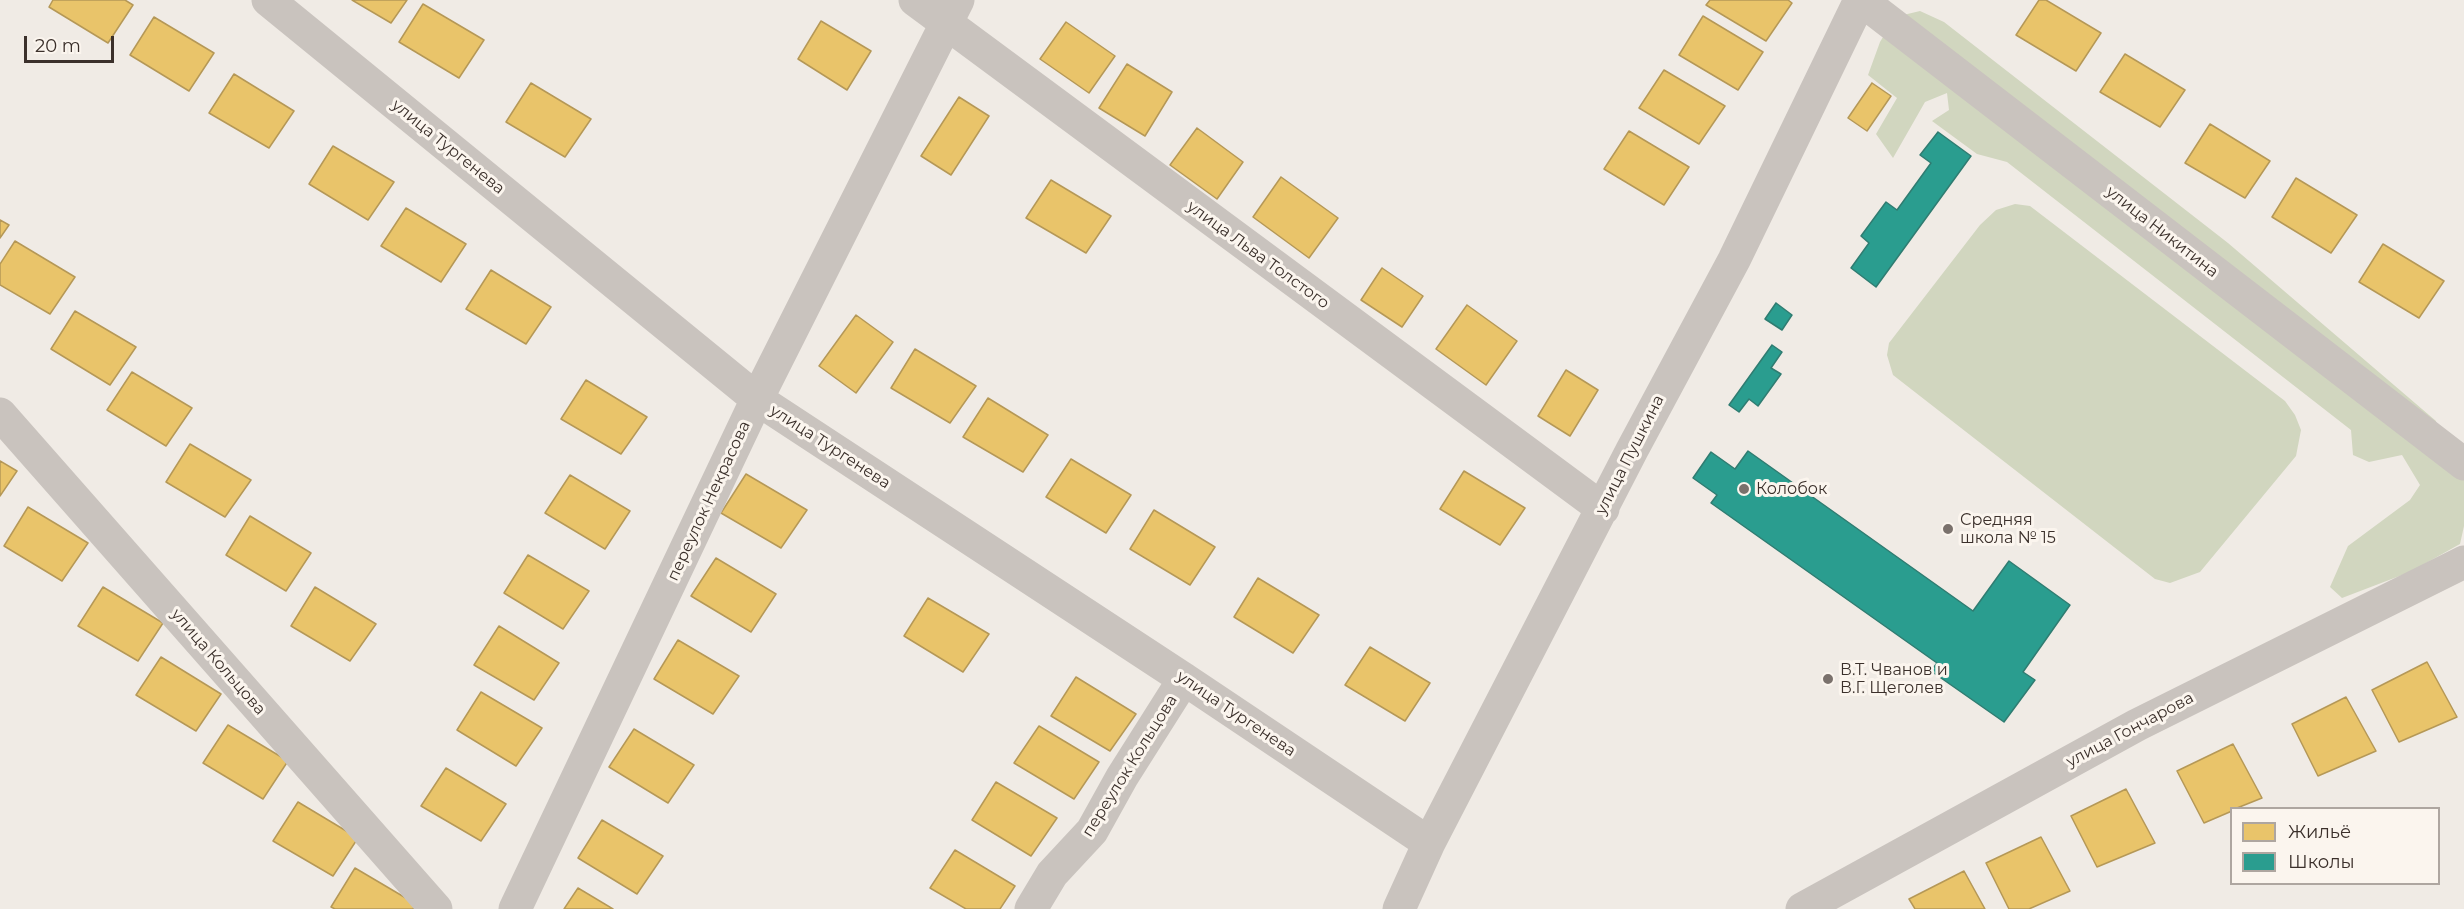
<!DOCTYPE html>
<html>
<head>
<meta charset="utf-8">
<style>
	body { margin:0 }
	#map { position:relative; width:2464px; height:909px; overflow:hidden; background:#f0ebe5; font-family:Montserrat,sans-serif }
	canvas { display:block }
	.legend { position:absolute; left:2230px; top:807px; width:210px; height:78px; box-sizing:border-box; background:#fbf5ee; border:2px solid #aea6a0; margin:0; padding:8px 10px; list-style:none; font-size:18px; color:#3b302b }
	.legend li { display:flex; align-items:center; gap:12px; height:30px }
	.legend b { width:30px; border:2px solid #aea6a0 }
	.scale { position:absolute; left:24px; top:36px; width:90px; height:27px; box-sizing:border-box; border:3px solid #3b302b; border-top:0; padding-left:8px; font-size:18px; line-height:21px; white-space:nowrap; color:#3b302b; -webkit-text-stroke:4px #fbf5ee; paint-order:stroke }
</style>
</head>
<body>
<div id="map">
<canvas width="2464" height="909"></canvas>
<ul class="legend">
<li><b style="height:16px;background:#e9c46a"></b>Жильё</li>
<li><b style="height:16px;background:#2a9d8f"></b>Школы</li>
</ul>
<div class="scale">20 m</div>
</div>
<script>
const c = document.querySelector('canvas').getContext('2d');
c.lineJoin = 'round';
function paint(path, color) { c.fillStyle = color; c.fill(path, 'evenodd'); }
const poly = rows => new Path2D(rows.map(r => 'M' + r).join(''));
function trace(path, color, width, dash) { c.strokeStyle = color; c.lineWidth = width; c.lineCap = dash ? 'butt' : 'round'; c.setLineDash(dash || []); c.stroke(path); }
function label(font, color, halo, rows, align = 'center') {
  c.font = font + ' Montserrat,sans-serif'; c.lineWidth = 6; c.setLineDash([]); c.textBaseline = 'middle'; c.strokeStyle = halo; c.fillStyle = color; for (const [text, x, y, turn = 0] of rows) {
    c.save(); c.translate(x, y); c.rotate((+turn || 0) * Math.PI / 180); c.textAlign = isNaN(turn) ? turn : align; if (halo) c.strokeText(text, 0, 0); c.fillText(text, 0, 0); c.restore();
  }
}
const green = poly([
	[1920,11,1944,22,2228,243,2436,421,2442,455,2464,476,2464,526,2460,544,2410,572,2342,598,2330,587,2348,546,2410,500,2420,485,2402,455,2369,462,2353,455,2351,430,2007,162,1977,154,1932,121,1949,110,1947,93,1925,102,1893,158,1876,134,1897,98,1868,75,1880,42,1895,17],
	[2015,204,2030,206,2285,401,2295,415,2301,430,2296,456,2200,572,2170,583,2155,579,1893,375,1887,355,1889,343,1980,225,1996,210]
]);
const homes = poly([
	[53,0,125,0,133,5,108,43,49,7,53,0],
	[352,0,407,0,391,23,352,0],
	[1710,0,1788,0,1792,3,1766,41,1706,5,1710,0],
	[2039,0,2046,0,2101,33,2076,71,2016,35,2039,0],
	[423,4,484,40,459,78,399,42,423,4],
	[1703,16,1763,52,1738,90,1679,55,1703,16],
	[154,17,214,53,189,91,130,55,154,17],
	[821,21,871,51,847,90,798,59,821,21],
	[1066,22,1115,56,1089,93,1040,59,1066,22],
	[2125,54,2185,90,2160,127,2100,92,2125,54],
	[1127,64,1172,92,1145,136,1099,108,1127,64],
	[1664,70,1725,106,1699,144,1639,108,1664,70],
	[234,74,294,111,269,148,209,113,234,74],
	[531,83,591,119,565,157,506,122,531,83],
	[1872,83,1891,96,1867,131,1848,118,1872,83],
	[959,97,989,116,951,175,921,156,959,97],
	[2210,124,2270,161,2245,198,2185,163,2210,124],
	[1197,128,1243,162,1217,199,1170,165,1197,128],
	[1629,131,1689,167,1664,205,1604,169,1629,131],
	[333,146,394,182,368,220,309,184,333,146],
	[1281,177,1338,218,1309,258,1253,217,1281,177],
	[2296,178,2357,215,2331,253,2272,217,2296,178],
	[1051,180,1111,216,1086,253,1026,218,1051,180],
	[406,208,466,244,441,282,381,246,406,208],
	[0,220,9,225,0,238,0,220],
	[15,241,75,277,50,314,0,285,0,264,15,241],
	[2383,244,2444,281,2419,318,2359,282,2383,244],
	[1382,268,1423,296,1402,327,1361,300,1382,268],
	[491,270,551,307,526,344,466,309,491,270],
	[1467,305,1517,341,1486,385,1436,349,1467,305],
	[75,311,136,347,110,385,51,349,75,311],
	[856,315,893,342,856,393,819,366,856,315],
	[915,349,976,386,950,423,891,388,915,349],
	[1566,370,1598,390,1570,436,1538,416,1566,370],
	[132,372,192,408,166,446,107,410,132,372],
	[586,380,647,417,621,454,561,419,586,380],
	[988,398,1048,435,1023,472,963,437,988,398],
	[190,444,251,480,225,517,166,482,190,444],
	[1071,459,1131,495,1106,533,1046,497,1071,459],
	[0,461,17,471,0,496,0,461],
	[1464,471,1525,508,1500,545,1440,509,1464,471],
	[746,474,807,510,781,548,721,513,746,474],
	[570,475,630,511,605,549,545,513,570,475],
	[28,507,88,543,62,581,4,546,28,507],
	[1154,510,1215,547,1190,585,1130,549,1154,510],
	[250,516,311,553,286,591,226,555,250,516],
	[528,555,589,591,563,629,504,593,528,555],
	[716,558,776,594,751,632,691,596,716,558],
	[1258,578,1319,615,1293,653,1234,617,1258,578],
	[103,587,163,623,138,661,78,626,103,587],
	[315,587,376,624,350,661,291,626,315,587],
	[928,598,989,634,963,672,904,636,928,598],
	[499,626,559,663,534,700,474,665,499,626],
	[678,640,739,676,713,714,654,679,678,640],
	[1370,647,1430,683,1405,721,1345,685,1370,647],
	[161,657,221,694,196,731,136,695,161,657],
	[2427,662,2457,717,2399,742,2372,690,2427,662],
	[1076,677,1136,714,1110,751,1051,716,1076,677],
	[481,692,542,728,516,766,457,730,481,692],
	[2346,697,2376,751,2318,776,2292,724,2346,697],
	[228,725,288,761,263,799,203,763,228,725],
	[1039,726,1099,762,1074,799,1014,763,1039,726],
	[634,729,694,765,668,803,609,767,634,729],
	[2233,744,2262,798,2237,808,2232,808,2232,811,2204,823,2177,771,2233,744],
	[446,768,506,804,481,841,421,806,446,768],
	[996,782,1057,818,1031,856,972,820,996,782],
	[2126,789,2155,843,2097,867,2071,816,2126,789],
	[298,802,358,838,333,876,273,841,298,802],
	[602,820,663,856,637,894,578,858,602,820],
	[2041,837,2070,891,2029,909,2009,909,1986,863,2041,837],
	[955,850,1015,886,1000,909,966,909,930,888,955,850],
	[355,868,416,904,413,909,335,909,331,907,355,868],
	[1964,871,1985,909,1915,909,1909,899,1964,871],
	[578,888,613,909,564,909,578,888]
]);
const schools = poly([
	[1938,132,1971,156,1876,287,1851,268,1869,243,1861,236,1886,202,1897,210,1931,163,1920,155,1938,132],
	[1776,303,1792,315,1782,330,1765,319,1776,303],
	[1772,345,1782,352,1771,368,1781,374,1758,406,1749,399,1739,412,1729,405,1772,345],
	[1748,451,1973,611,2009,561,2070,605,2023,672,2035,680,2004,722,1931,671,1937,663,1711,503,1717,495,1693,478,1711,452,1735,469,1748,451]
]);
const minor = poly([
	[268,0,757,399,1184,679,1429,843],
	[915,0,1603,509],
	[1861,0,2464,464],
	[0,414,436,909],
	[515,909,757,399,958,0],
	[1031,909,1052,874,1092,831,1122,777,1184,679],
	[1399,909,1429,843,1632,450,1734,260,1860,0],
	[1802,909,2137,725,2464,562]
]);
const markers = [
	[1744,489,6,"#7a716c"],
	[1948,529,6,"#7a716c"],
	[1828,679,6,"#7a716c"]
];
const streetNames = [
	["улица Тургенева",448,147,39],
	["улица Никитина",2162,232,38],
	["улица Льва Толстого",1258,255,36],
	["улица Тургенева",830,447,33],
	["улица Пушкина",1630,455,-63],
	["переулок Некрасова",709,501,-65],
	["улица Кольцова",218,662,49],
	["улица Тургенева",1236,714,34],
	["улица Гончарова",2130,730,-28],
	["переулок Кольцова",1130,766,-58]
];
const poiNames = [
	["Колобок",1756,489],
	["Средняя",1960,520],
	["школа № 15",1960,538],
	["В.Т. Чванов и",1840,670],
	["В.Г. Щеголев",1840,688]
];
paint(green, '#d1d6bf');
paint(homes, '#e9c46a');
trace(homes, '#b59857', 1.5);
paint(schools, '#2a9d8f');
trace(schools, '#2f7c71', 1.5);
trace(minor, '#c9c3be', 33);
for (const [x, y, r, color] of markers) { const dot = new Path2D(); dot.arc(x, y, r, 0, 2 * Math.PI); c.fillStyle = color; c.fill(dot); trace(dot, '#fbf5ee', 2); }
label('16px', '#3b302b', '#fbf5ee', streetNames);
label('16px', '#3b302b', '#fbf5ee', poiNames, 'left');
</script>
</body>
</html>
